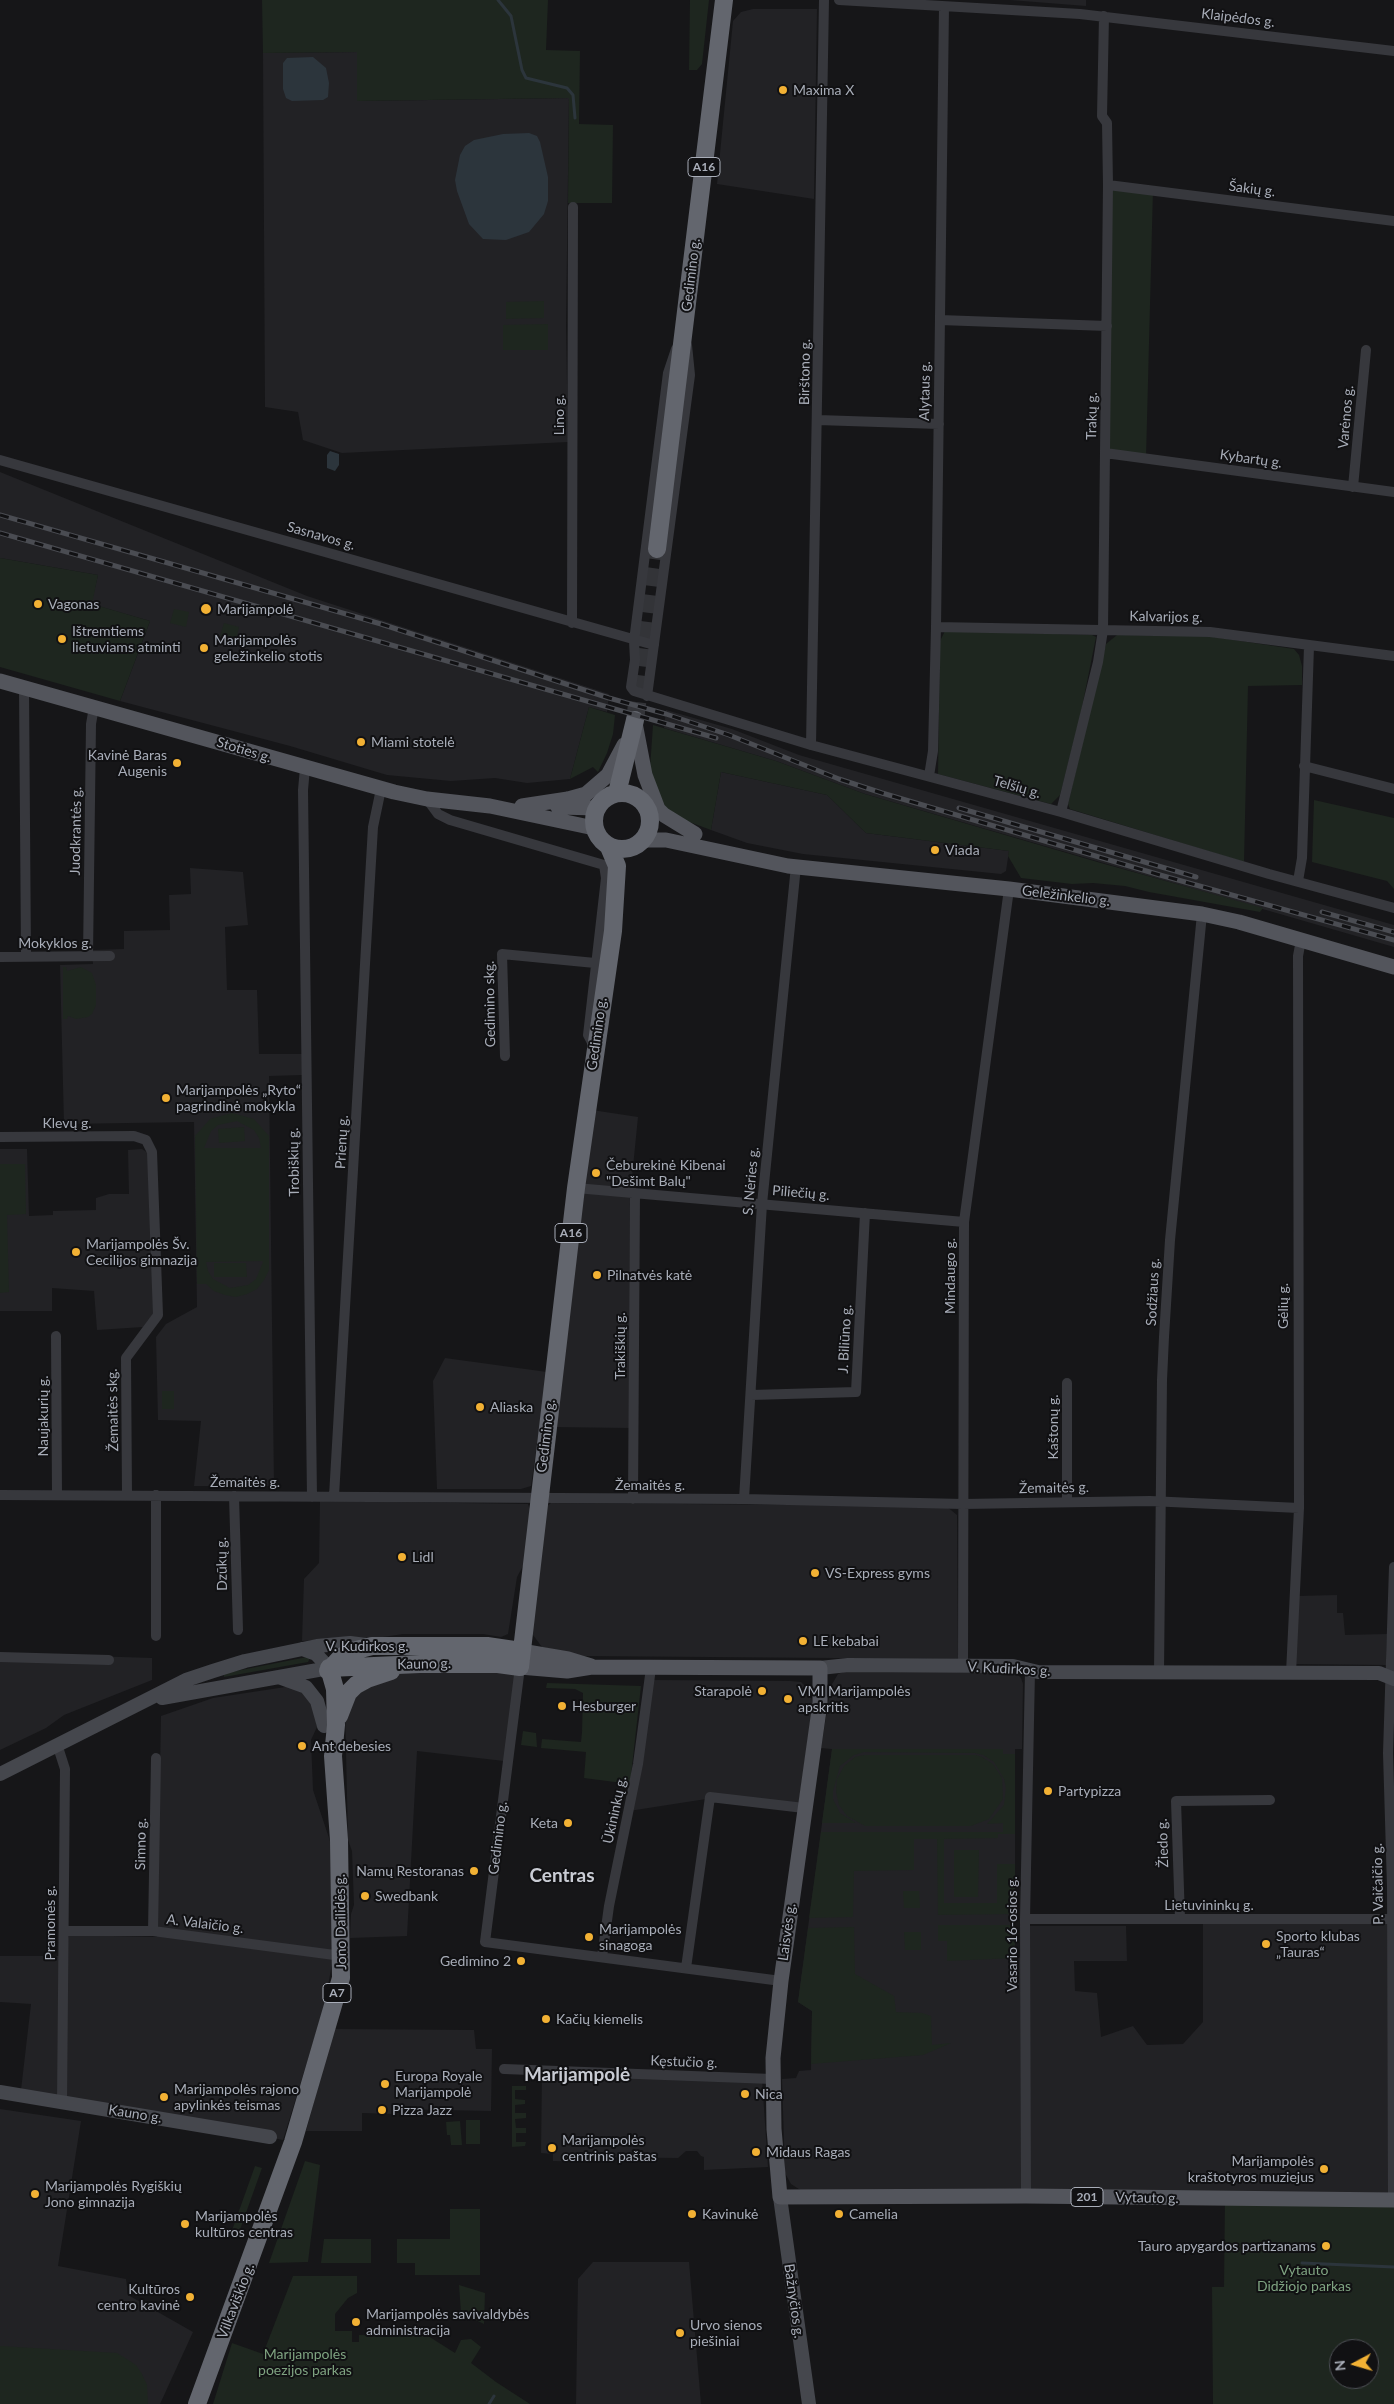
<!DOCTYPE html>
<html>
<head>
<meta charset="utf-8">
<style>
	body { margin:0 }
	#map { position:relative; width:1394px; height:2404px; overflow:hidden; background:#161618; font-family:Lato,sans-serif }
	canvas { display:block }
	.north { position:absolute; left:1329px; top:2339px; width:50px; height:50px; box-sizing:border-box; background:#111113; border:1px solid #4d4f55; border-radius:50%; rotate:264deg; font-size:14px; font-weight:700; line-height:20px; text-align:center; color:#a8adb8 }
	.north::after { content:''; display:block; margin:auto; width:18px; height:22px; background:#f2b134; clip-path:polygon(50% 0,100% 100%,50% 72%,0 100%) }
</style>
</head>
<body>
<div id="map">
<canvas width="1394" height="2404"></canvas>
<div class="north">N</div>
</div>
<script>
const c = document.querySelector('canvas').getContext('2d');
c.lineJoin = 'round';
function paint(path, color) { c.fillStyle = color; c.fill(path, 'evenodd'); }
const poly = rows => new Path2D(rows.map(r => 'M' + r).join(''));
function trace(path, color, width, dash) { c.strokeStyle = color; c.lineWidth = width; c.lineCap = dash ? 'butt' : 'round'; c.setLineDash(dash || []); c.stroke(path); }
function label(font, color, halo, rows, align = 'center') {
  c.font = font + ' Lato,sans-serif'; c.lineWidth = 4; c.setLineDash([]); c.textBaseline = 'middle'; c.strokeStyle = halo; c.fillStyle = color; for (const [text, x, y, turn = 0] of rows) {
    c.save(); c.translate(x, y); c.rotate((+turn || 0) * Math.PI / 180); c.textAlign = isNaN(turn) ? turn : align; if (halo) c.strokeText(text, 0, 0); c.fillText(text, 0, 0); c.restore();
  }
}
const built = poly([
	[1010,0,1086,0,1086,6],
	[753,9,817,9,814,199,717,184,733,21,741,12],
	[357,52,358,101,569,98,566,326,568,442,342,453,303,440,298,412,265,407,263,53],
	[0,472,307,596,609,694,607,712,589,707,570,779,527,783,495,778,451,781,387,775,290,746,120,701,150,621,91,604,98,575,0,558],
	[666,710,732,729,799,755,1394,925,1394,947,865,794,776,761,664,728],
	[721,772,827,795,866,833,1009,851,1006,871,1001,874,803,854,747,843,711,830],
	[190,868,243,872,248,925,225,927,227,990,257,990,259,1054,303,1054,303,1075,269,1076,274,1486,194,1486,201,1421,158,1420,156,1337,166,1324,197,1307,194,1122,64,1124,60,965,93,964,92,950,124,949,124,931,170,930,169,895,191,894],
	[592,1110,638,1117,630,1197,629,1428,552,1427],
	[0,1149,27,1149,29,1216,53,1215,53,1211,96,1210,96,1198,109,1194,129,1194,128,1150,142,1149,148,1153,154,1313,143,1327,97,1330,94,1291,52,1288,52,1311,0,1311],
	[445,1358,547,1372,531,1486,521,1489,437,1489,433,1381],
	[320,1501,528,1504,530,1510,524,1564,517,1577,508,1634,501,1637,483,1634,403,1634,383,1637,302,1641,304,1579,319,1563],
	[551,1503,946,1506,957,1515,958,1659,584,1656,542,1647,533,1635,532,1618,546,1507],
	[1337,1595,1337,1613,1343,1613,1345,1635,1387,1634,1386,1665,1294,1664,1298,1596],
	[0,1653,152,1658,152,1680,64,1715,46,1728,0,1750],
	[849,1670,1009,1673,1016,1673,1021,1678,1023,1684,1022,1749,1015,1749,1015,1957,1030,1958,1029,1926,1126,1926,1127,1961,1074,1961,1075,1991,1097,1993,1101,2037,1133,2026,1147,2045,1183,2044,1203,2022,1203,1919,1392,1919,1393,2200,802,2191,791,2184,785,2173,782,2079,796,2078,799,2071,811,2070,812,2011,798,2002,832,1749,821,1748,831,1686,838,1674],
	[431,1671,515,1673,504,1761,417,1751,407,1936,350,1938,351,1914,354,1905,352,1851,348,1840,345,1707,348,1699,394,1674],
	[651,1680,790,1681,801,1682,808,1689,813,1703,798,1809,706,1799,629,1811],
	[292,1686,304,1690,315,1709,317,1727,311,1740,313,1790,332,1847,333,1938,332,1964,324,2007,283,2140,21,2090,31,2004,0,2002,0,1956,63,1956,69,1935,157,1937,161,1716,213,1698],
	[334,2029,474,2030,476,2049,492,2049,491,2111,395,2109,395,2114,362,2113,362,2131,306,2131],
	[542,2070,762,2079,768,2167,704,2170,704,2157,701,2156,697,2151,686,2151,678,2158,590,2157,590,2162,553,2161,553,2154,541,2153],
	[0,2109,81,2121,58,2266,126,2279,128,2295,193,2332,160,2404,0,2404],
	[593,2262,689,2262,701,2404,576,2404,578,2279]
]);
const green = poly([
	[262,0,548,0,546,50,580,51,579,124,613,125,612,203,568,203,569,98,357,101,357,52,263,53],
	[690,0,709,0,702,64,697,70,689,70],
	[1108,185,1153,190,1146,458,1105,453],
	[544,301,544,318,506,319,506,302],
	[548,324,548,350,503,350,503,325],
	[0,558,98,575,92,604,150,621,120,701,0,667],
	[174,609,189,612,186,627,170,623],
	[224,623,239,627,236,640,220,636],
	[945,631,1092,635,1096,637,1080,717,1060,795,1051,804,938,774,940,641],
	[1117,635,1207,636,1294,649,1299,655,1302,666,1302,685,1248,686,1244,862,1070,809,1068,804,1106,644],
	[589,707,615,715,613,734,607,753,598,772,593,767,570,779],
	[653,725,776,761,865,794,1101,863,1263,908,1260,912,1149,892,1125,886,1093,883,1072,884,1021,878,1008,856,1009,851,866,833,827,795,721,772,711,830,676,817,667,810,654,785,650,768],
	[1314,800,1394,818,1394,889,1387,881,1312,862],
	[63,967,66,967,67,971,81,967,92,973,96,985,96,1005,92,1014,88,1017,76,1019,68,1016,67,1019,63,1019],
	[232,1113,254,1119,269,1136,269,1270,264,1280,257,1289,247,1294,236,1297,225,1295,214,1291,206,1284,197,1284,195,1136,210,1119],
	[237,1121,254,1130,259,1138,261,1148,204,1148,211,1131,218,1125],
	[206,1262,262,1261,263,1262,256,1279,248,1285,230,1288,213,1279,208,1271],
	[244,1127,245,1141,219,1143,218,1129],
	[0,1164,25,1164,26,1214,7,1215,9,1292,0,1293],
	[214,1263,246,1263,247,1277,214,1277],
	[162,1391,174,1391,174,1409,162,1409],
	[307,1657,310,1658,308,1662,224,1677,224,1675,231,1672],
	[547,1683,641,1686,630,1784,584,1778,586,1752,541,1748,542,1739,581,1742,582,1732,583,1693,575,1689,546,1688],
	[523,1731,536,1733,537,1747,521,1745],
	[832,1749,1003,1749,1003,1754,1015,1754,1015,1834,998,1834,998,1838,944,1839,944,1903,997,1903,997,1864,1015,1864,1015,1914,938,1915,937,1839,914,1839,914,1870,854,1871,853,1917,809,1918,821,1832,1003,1832,1003,1823,987,1824,1004,1805,1006,1788,1004,1779,994,1762,983,1755,975,1753,864,1752,854,1755,840,1766,833,1791,833,1799,840,1813,856,1823,822,1823],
	[864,1755,976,1755,982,1757,993,1764,1002,1778,1003,1799,989,1819,971,1826,865,1826,847,1816,839,1805,836,1792,837,1779,844,1766,855,1757],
	[954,1850,979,1850,978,1897,954,1897],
	[903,1891,919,1891,920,1908,904,1908],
	[938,1925,1015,1925,1015,1958,947,1961,947,1941,938,1941],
	[854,1927,855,1974,894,1996,896,2012,922,2013,931,2016,932,2045,951,2043,923,2055,811,2064,812,2011,798,2002,808,1928],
	[904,1932,921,1932,921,1950,905,1950],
	[512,2086,526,2086,526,2090,515,2090,515,2099,525,2100,525,2104,515,2105,515,2113,526,2113,526,2118,515,2119,516,2128,526,2128,526,2133,516,2133,516,2142,526,2142,525,2146,512,2147],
	[466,2120,480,2120,480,2144,466,2144],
	[460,2121,462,2145,451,2145,450,2135,447,2135,446,2122],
	[305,2161,320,2165,308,2262,269,2263],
	[255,2166,262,2168,237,2238,230,2236],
	[1225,2198,1394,2200,1394,2404,1213,2404,1212,2287,1224,2287],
	[1339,2349,1369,2349,1369,2379,1339,2379],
	[450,2209,480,2209,480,2275,415,2275,415,2263,397,2263,397,2239,450,2239],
	[324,2239,371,2239,371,2263,321,2263],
	[293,2276,357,2276,357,2293,348,2298,335,2314,335,2331,352,2331,352,2342,359,2342,359,2335,428,2336,455,2353,461,2340,471,2339,481,2347,471,2363,496,2382,530,2404,213,2404,232,2343,263,2354],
	[459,2285,485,2293,484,2324,461,2313],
	[0,2346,117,2353,136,2365,142,2374,147,2385,148,2404,0,2404]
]);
const water = poly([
	[313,57,326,68,329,83,328,97,323,100,292,101,286,98,283,89,283,63,287,58],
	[529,133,537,136,540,142,548,177,548,201,544,214,529,232,506,240,483,239,469,224,457,191,455,180,460,155,465,146,474,140,503,134],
	[330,451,339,454,339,465,335,471,327,468,327,455]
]);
const stream = poly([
	[498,0,511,16,522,70,526,78,567,88,573,95,575,118],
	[1302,2263,1394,2267],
	[489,2404,494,2396]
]);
const highwayTunnel = poly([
	[635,720,657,549]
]);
const street = poly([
	[839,0,1080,14,1394,51],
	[1108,185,1394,221],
	[940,320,1107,326],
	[676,349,668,373,634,641,635,660,631,687,634,691,811,745,1061,812,1269,874,1394,908],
	[818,420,939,424],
	[1105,453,1394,492],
	[0,460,654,645],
	[1353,487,1366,350],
	[572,623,573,207],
	[936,627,1210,632,1394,656],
	[24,688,26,956],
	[647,696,690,375,687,345],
	[811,745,824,0],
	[1304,766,1394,789],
	[305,768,303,790,312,1497],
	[929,776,933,751,936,627,944,7],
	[427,799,438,814,450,820,604,865,606,878,588,1035,595,1048],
	[1061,812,1098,662,1103,630,1108,185,1107,123,1102,116,1104,16],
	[1298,881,1302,858,1309,646],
	[88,956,91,724,94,707],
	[0,957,110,956],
	[505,1056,502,954,595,963],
	[0,1137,134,1136,146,1140,152,1152,158,1315,126,1358,127,1495],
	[576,1188,964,1222],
	[56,1336,57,1495],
	[1067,1383,1067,1502],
	[751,1395,856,1392,865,1213],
	[0,1495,744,1499,963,1504,1150,1501,1299,1508],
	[234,1496,238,1630],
	[334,1496,373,827,381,789],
	[633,1499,635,1193],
	[744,1499,762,1204,796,866],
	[156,1636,156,1495],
	[0,1657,109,1660],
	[963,1666,964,1222,1009,889],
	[520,1667,485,1942,781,1981],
	[1159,1672,1162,1380,1164,1337,1170,1240,1202,914],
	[1291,1673,1299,1508,1298,956,1301,940],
	[57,1744,65,1769,62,2103],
	[1025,1919,1392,1919],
	[1180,1919,1176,1801,1270,1800],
	[64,1931,153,1931,342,1956],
	[153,1931,156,1758],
	[602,1957,609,1906,638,1764,651,1668],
	[686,1968,710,1797,804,1808],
	[504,2069,772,2079],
	[1026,2196,1025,1919,1030,1671],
	[1393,2200,1392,1887,1388,1753,1394,1567]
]);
const secondary = poly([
	[820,1668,848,1665,1013,1666,1038,1672,1379,1673,1394,1679],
	[281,1678,306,1687,317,1701,324,1726],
	[162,1698,329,1668,316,1654,302,1649],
	[0,1774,186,1680,213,1671,245,1661,317,1646,350,1643,366,1645],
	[0,2092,270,2137],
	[780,2197,809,2404]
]);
const primary = poly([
	[0,681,394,792,427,799,490,806,594,828],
	[635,723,645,775,658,809,664,815,695,834],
	[522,806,568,799,586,794,608,775,624,745],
	[558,807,597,808],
	[644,840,666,840,788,866,1009,889,1202,914,1239,922,1394,967],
	[521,1651,568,1659,591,1666],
	[520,1667,567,1671,592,1667,820,1668,820,1703,781,1981,773,2058,774,2129,780,2197,1026,2196,1394,2200]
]);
const highway = poly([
	[657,549,724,0],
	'594 821a28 28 0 1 1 56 0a28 28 0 1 1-56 0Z',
	[617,793,635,720],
	[329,1668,420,1664,498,1664,520,1667,576,1188,613,931,617,866,609,847],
	[328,1671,340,1658,349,1652,372,1646,487,1646,521,1651],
	[339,1716,348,1693,356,1685,367,1679,391,1671],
	[197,2404,293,2142,341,1978,339,1840,333,1756,336,1725,335,1689,329,1668]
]);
const rail = poly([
	[0,515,381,624,609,698,666,714,729,735,839,779,882,793,1160,875,1394,940],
	[0,533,716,738],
	[959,808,1196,877],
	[1322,912,1394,932]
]);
const markers = [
	[783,90,5,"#f2b134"],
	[38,604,5,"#f2b134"],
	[206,609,6,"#f2b134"],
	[62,639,5,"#f2b134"],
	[204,648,5,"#f2b134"],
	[361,742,5,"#f2b134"],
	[177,763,5,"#f2b134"],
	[935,850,5,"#f2b134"],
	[166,1098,5,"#f2b134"],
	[596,1173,5,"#f2b134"],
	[76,1252,5,"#f2b134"],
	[597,1275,5,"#f2b134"],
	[480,1407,5,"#f2b134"],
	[402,1557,5,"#f2b134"],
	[815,1573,5,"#f2b134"],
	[803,1641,5,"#f2b134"],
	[762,1691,5,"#f2b134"],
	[788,1699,5,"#f2b134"],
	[562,1706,5,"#f2b134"],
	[302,1746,5,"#f2b134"],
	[1048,1791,5,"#f2b134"],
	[568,1823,5,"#f2b134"],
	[474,1871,5,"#f2b134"],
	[365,1896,5,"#f2b134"],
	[589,1937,5,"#f2b134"],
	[1266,1944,5,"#f2b134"],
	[521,1961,5,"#f2b134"],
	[546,2019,5,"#f2b134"],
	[385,2084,5,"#f2b134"],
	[745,2094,5,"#f2b134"],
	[164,2097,5,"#f2b134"],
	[382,2110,5,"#f2b134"],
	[552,2148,5,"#f2b134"],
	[756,2152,5,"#f2b134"],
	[1324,2169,5,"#f2b134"],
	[35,2194,5,"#f2b134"],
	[692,2214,5,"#f2b134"],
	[839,2214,5,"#f2b134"],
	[185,2224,5,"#f2b134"],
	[1326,2246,5,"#f2b134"],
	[190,2297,5,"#f2b134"],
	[356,2322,5,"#f2b134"],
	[680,2333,5,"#f2b134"]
];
const shields = [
	[704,167,32],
	[571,1233,32],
	[337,1993,28],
	[1087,2197,32]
];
const shieldNames = [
	["A16",704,167],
	["A16",571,1233],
	["A7",337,1993],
	["201",1087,2197]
];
const streetNames = [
	["Klaipėdos g.",1238,18,7],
	["Šakių g.",1252,189,7],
	["Gedimino g.",691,275,-83],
	["Birštono g.",805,372,-89],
	["Alytaus g.",925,391,-89],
	["Lino g.",559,415,-90],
	["Trakų g.",1092,416,-89],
	["Varėnos g.",1346,417,-85],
	["Kybartų g.",1251,459,8],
	["Sasnavos g.",321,536,16],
	["Kalvarijos g.",1166,617,1],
	["Stoties g.",244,750,17],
	["Telšių g.",1017,787,16],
	["Juodkrantės g.",76,831,-89],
	["Geležinkelio g.",1066,896,7],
	["Mokyklos g.",55,943],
	["Gedimino skg.",490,1004,-91],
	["Gedimino g.",597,1034,-82],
	["Klevų g.",67,1123],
	["Prienų g.",342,1142,-87],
	["Trobiškių g.",294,1162,-91],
	["S. Nėries g.",751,1181,-85],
	["Piliečių g.",801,1193,5],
	["Mindaugo g.",950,1276,-90],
	["Sodžiaus g.",1153,1292,-87],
	["Gėlių g.",1283,1306,-90],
	["J. Biliūno g.",845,1339,-87],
	["Trakiškių g.",620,1346,-90],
	["Žemaitės skg.",113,1410,-91],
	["Naujakurių g.",43,1416,-90],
	["Kaštonų g.",1053,1427,-90],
	["Gedimino g.",546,1436,-83],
	["Žemaitės g.",245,1482],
	["Žemaitės g.",650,1485],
	["Žemaitės g.",1054,1488,-1],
	["Dzūkų g.",222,1564,-91],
	["V. Kudirkos g.",367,1646],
	["Kauno g.",424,1664,-1],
	["V. Kudirkos g.",1009,1669,3],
	["Ūkininkų g.",615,1810,-78],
	["Gedimino g.",498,1838,-83],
	["Žiedo g.",1163,1843,-92],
	["Simno g.",141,1844,-89],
	["P. Vaičaičio g.",1378,1884,-91],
	["Lietuvininkų g.",1209,1905],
	["Jono Dailidės g.",341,1922,-91],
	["Pramonės g.",50,1923,-90],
	["A. Valaičio g.",205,1924,7],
	["Laisvės g.",787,1932,-82],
	["Vasario 16-osios g.",1012,1934,-90],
	["Kęstučio g.",684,2062,2],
	["Kauno g.",135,2114,9],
	["Vytauto g.",1147,2198,1],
	["Vilkaviškio g.",236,2301,-69],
	["Bažnyčios g.",794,2301,82]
];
const poiNames = [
	["Maxima X",793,90],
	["Vagonas",48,604],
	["Marijampolė",217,609],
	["Ištremtiems",72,631],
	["lietuviams atminti",72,647],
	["Marijampolės",214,640],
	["geležinkelio stotis",214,656],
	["Miami stotelė",371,742],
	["Kavinė Baras",167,755,"right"],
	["Augenis",167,771,"right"],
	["Viada",945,850],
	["Marijampolės „Ryto“",176,1090],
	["pagrindinė mokykla",176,1106],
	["Čeburekinė Kibenai",606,1165],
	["\"Dešimt Balų\"",606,1181],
	["Marijampolės Šv.",86,1244],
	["Cecilijos gimnazija",86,1260],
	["Pilnatvės katė",607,1275],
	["Aliaska",490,1407],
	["Lidl",412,1557],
	["VS-Express gyms",825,1573],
	["LE kebabai",813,1641],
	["Starapolė",752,1691,"right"],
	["VMI Marijampolės",798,1691],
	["apskritis",798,1707],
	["Hesburger",572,1706],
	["Ant debesies",312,1746],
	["Partypizza",1058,1791],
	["Keta",558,1823,"right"],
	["Namų Restoranas",464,1871,"right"],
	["Swedbank",375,1896],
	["Marijampolės",599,1929],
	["sinagoga",599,1945],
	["Sporto klubas",1276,1936],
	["„Tauras“",1276,1952],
	["Gedimino 2",511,1961,"right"],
	["Kačių kiemelis",556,2019],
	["Europa Royale",395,2076],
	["Marijampolė",395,2092],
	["Marijampolės rajono",174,2089],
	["apylinkės teismas",174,2105],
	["Nica",755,2094],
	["Pizza Jazz",392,2110],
	["Marijampolės",562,2140],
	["centrinis paštas",562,2156],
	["Midaus Ragas",766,2152],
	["Marijampolės",1314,2161,"right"],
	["kraštotyros muziejus",1314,2177,"right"],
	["Marijampolės Rygiškių",45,2186],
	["Jono gimnazija",45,2202],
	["Kavinukė",702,2214],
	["Camelia",849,2214],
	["Marijampolės",195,2216],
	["kultūros centras",195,2232],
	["Tauro apygardos partizanams",1316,2246,"right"],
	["Kultūros",180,2289,"right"],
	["centro kavinė",180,2305,"right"],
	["Marijampolės savivaldybės",366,2314],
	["administracija",366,2330],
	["Urvo sienos",690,2325],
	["piešiniai",690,2341]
];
const parkNames = [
	["Vytauto",1304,2270],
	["Didžiojo parkas",1304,2286],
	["Marijampolės",305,2354],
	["poezijos parkas",305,2370]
];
const districtNames = [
	["Centras",562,1876],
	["Marijampolė",577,2075]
];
paint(built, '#222225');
paint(green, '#1e261f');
paint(water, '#2c353c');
trace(stream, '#2c353c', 3);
trace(highwayTunnel, '#333438', 18, [18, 9]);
trace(street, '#37383d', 10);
trace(secondary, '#45474d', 14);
trace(primary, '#53555c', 15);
trace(highway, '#63666e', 18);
trace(rail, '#4a4c52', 5);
trace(rail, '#111113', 3, [9]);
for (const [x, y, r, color] of markers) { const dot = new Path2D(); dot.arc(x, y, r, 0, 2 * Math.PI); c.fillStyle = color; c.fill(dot); trace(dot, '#111113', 2); }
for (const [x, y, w] of shields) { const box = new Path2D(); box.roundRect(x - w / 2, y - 9.5, w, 19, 4); c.fillStyle = '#111113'; c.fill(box); trace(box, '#a8adb8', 1); }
label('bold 12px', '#a8adb8', null, shieldNames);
label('14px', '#a8adb8', '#111113', streetNames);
label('14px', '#a8adb8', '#111113', poiNames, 'left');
label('14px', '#7fa381', '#111113', parkNames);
label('bold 19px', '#c9ccd4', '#111113', districtNames);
</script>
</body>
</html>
